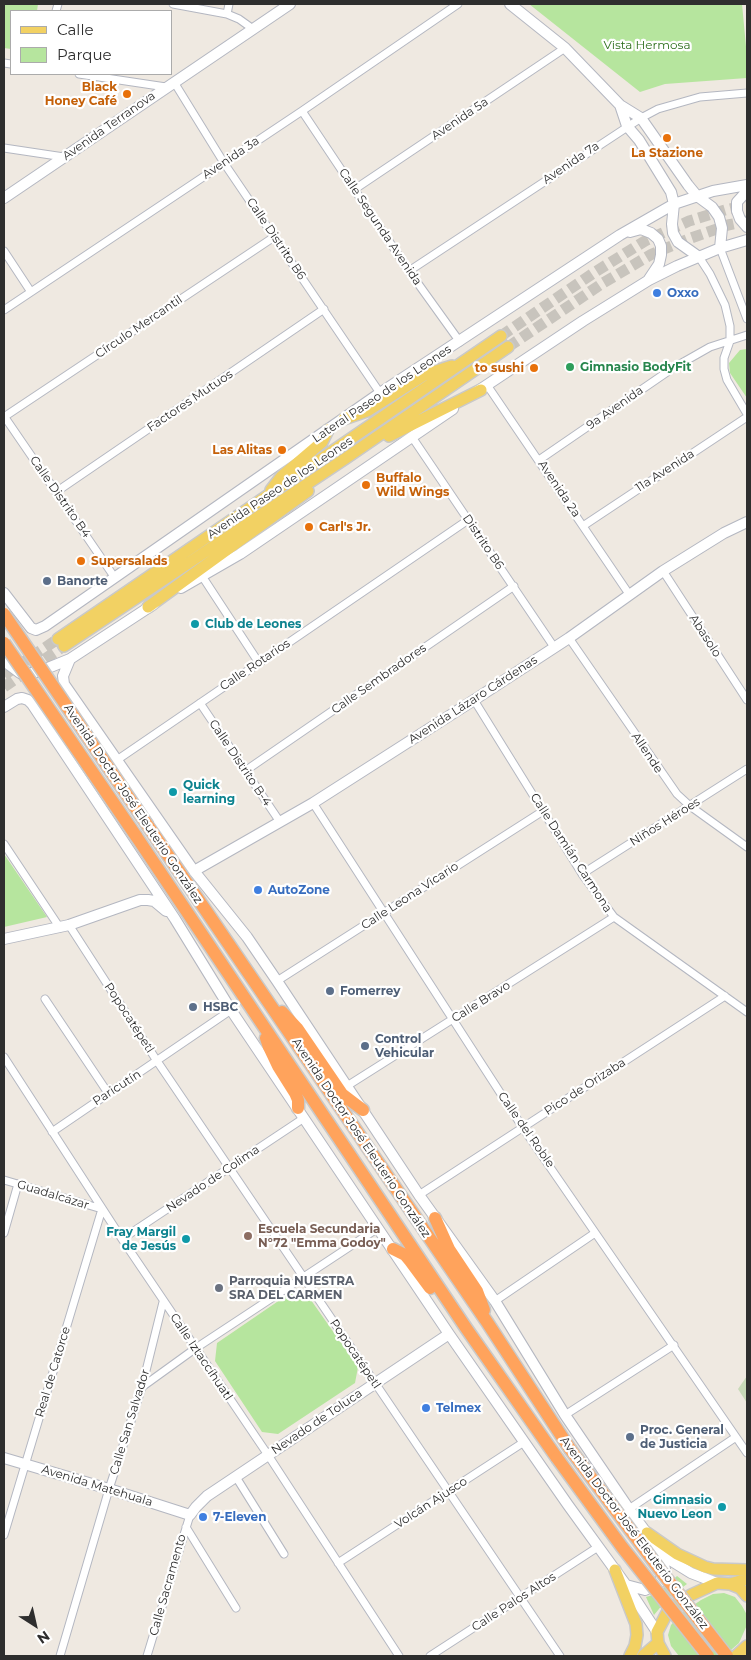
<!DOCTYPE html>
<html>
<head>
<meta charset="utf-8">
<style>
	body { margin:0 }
	#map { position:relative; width:751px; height:1660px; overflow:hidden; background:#efe9e1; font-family:Montserrat,sans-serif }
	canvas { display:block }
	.frame { position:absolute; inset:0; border:5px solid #2e2e2e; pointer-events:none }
	.legend { position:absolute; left:10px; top:10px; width:162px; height:65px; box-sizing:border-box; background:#fff; border:1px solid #ababab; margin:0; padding:6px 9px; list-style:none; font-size:15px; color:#2e2e2e }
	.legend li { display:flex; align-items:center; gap:10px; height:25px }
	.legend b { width:25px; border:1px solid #ababab }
	.north { position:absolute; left:10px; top:1600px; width:50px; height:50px; -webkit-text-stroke:4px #fff; paint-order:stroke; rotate:145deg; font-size:14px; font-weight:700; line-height:20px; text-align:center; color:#2e2e2e }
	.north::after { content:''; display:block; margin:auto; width:18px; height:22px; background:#2e2e2e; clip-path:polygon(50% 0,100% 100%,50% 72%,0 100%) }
</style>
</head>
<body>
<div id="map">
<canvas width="751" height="1660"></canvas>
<div class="frame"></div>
<ul class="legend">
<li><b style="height:6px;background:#f2d163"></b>Calle</li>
<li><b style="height:14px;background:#b6e59e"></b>Parque</li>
</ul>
<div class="north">N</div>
</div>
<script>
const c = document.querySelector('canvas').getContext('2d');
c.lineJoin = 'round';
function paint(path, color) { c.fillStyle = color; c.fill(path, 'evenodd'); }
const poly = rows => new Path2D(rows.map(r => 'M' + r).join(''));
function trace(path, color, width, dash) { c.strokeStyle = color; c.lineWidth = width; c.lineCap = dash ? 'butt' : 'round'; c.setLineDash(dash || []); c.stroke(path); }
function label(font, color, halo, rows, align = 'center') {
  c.font = font + ' Montserrat,sans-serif'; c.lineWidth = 4.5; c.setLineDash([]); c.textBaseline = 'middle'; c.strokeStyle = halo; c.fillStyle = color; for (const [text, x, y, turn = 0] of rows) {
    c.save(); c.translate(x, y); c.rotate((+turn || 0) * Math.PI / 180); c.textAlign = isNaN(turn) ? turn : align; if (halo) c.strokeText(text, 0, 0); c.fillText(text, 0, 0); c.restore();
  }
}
const green = poly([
	[4,4,38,4,37,11,11,11,11,49,4,48],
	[529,4,742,4,747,57,747,78,665,84,640,92],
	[747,349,747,398,730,373,729,363,740,350],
	[4,854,47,917,4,927],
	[293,1291,306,1293,358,1367,355,1383,278,1434,262,1432,215,1361,217,1343],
	[677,1576,687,1584,668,1598,654,1615,646,1597,653,1595,665,1587],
	[724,1593,735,1597,742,1606,747,1615,747,1625,739,1643,724,1656,679,1656,671,1646,668,1635,671,1625,682,1613,701,1600,713,1594]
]);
const cemetery = poly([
	[747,1376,747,1403,738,1389]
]);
const primaryTunnel = poly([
	[501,336,595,272,645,241,689,221,725,210,747,205],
	[508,347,603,283,652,254,691,238,728,225,747,221],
	[4,675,58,639],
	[4,687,64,646]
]);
const street = poly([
	[173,4,227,14,239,19,253,29],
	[56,11,58,4],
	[227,14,229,4],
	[4,63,11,64],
	[79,74,166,87],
	[174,82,224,163,380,393],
	[302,111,409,271,460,342],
	[4,148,64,157],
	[355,189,565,48],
	[720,248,747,319],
	[4,251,31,292],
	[699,257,710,274,725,305,730,326,730,341,724,358,724,369,727,380,747,414],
	[409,271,641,118,658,109,700,97,747,93],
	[4,310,302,111,458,4],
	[487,385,629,594],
	[4,416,115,578],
	[4,417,274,237],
	[412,437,554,647],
	[539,460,673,368,710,347,747,335],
	[56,492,324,309],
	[583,526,747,417],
	[663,571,747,700],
	[202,576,259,663],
	[569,638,677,794,690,806,747,847],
	[474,700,582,874,614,917,747,1012],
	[200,703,280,822],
	[117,760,468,520],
	[245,771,514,586],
	[313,803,523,1128,747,1453],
	[4,844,60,928],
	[582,874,747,769],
	[69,925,157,1061,560,1656],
	[277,981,543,811],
	[45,999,108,1093],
	[4,1057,122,1239,268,1455,399,1656],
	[347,1086,614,917],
	[52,1132,231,1010],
	[4,1180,102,1209],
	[419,1195,725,996],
	[4,1233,18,1184],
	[122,1239,304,1118],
	[495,1301,595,1233],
	[142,1387,196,1348,378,1228],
	[565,1415,674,1345],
	[236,1477,284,1554],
	[629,1509,736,1437],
	[186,1527,236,1608],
	[4,1535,102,1209],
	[338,1563,524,1442],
	[60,1656,109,1489,142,1387,163,1302],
	[147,1656,190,1515],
	[430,1656,598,1547]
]);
const secondary = poly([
	[510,4,565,48,620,105,641,118,688,185,697,196,712,207,719,217,722,228,720,248],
	[620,105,627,126,639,140,671,192,674,204,672,224,673,233,678,242,699,257],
	[747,191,737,202,737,211,740,219,747,227],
	[4,198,290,4],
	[630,232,641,229,651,233,658,239,661,246,661,255,659,264,649,279],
	[475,393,583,321,649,280,677,266,720,248,747,240],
	[181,588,240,554,453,409],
	[4,593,31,628,36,630,45,626,380,393,620,235,674,204,713,191,747,185],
	[70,659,63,676,64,684,194,871,247,937,277,981,419,1195,495,1301,565,1415,629,1509,659,1550,670,1560,691,1573,717,1583],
	[4,661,20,673,33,673,43,670,70,659,154,604],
	[4,707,17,699,22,698,28,700,32,704,175,919,231,1010,449,1334,568,1505,626,1585,657,1632],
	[194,871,313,803,474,700,569,638,663,571,724,533,747,522],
	[4,939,69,925,140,900,148,900,154,901,166,911],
	[4,1458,109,1489,190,1515,196,1507,207,1496,449,1334],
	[626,1585,645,1590,659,1583,665,1569,660,1551]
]);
const primary = poly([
	[344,419,367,411,424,375,452,366],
	[389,436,481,390],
	[271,490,281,477,322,442,328,430],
	[148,607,308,491],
	[58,639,501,336],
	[64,646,346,458,508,347],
	[647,1533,677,1554,705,1567,713,1569,747,1570],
	[615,1570,636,1624,637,1635,635,1646,630,1656],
	[730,1584,747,1579],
	[643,1656,658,1643],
	[665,1656,658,1643,657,1632,668,1611,679,1603,691,1595,717,1583,730,1584,740,1588,747,1596],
	[736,1656,747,1646]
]);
const highway = poly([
	[148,826,487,1322,570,1449],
	[136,836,466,1328,557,1458],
	[282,1012,297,1028,342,1094,363,1110],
	[266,1038,269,1047,278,1066,295,1093,298,1100,298,1108],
	[435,1218,449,1249,477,1291,484,1310],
	[393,1249,405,1255,410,1261,430,1288]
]);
const highwayBridge = poly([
	[4,614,148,826],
	[4,643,136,836],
	[570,1449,660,1570,727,1656],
	[557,1458,622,1547,708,1656]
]);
const markers = [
	[127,94,5,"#e8710a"],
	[667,138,5,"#e8710a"],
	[657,293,5,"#3f7fe0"],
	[570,367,5,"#2e9e5b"],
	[534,368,5,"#e8710a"],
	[282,450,5,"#e8710a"],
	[366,485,5,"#e8710a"],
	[309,527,5,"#e8710a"],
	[81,561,5,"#e8710a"],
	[47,581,5,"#5c6f8a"],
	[195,624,5,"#0f9aa8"],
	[173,792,5,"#0f9aa8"],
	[258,890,5,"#3f7fe0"],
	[330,991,5,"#5c6f8a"],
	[193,1007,5,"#5c6f8a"],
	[365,1046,5,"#5c6f8a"],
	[248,1236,5,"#8d6e63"],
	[186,1239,5,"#0f9aa8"],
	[219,1288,5,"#6b7280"],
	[426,1408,5,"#3f7fe0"],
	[630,1437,5,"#5c6f8a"],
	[722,1507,5,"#0f9aa8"],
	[203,1517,5,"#3f7fe0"]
];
const parkNames = [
	["Vista Hermosa",647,45]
];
const foodNames = [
	["Black",117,87],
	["Honey Café",117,101],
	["La Stazione",667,153,"center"],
	["to sushi",524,368],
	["Las Alitas",272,450],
	["Buffalo",376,478,"left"],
	["Wild Wings",376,492,"left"],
	["Carl's Jr.",319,527,"left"],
	["Supersalads",91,561,"left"]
];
const streetNames = [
	["Avenida 5a",460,119,-34],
	["Avenida Terranova",109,126,-35],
	["Avenida 3a",231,158,-34],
	["Avenida 7a",571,163,-34],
	["Calle Segunda Avenida",380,227,56],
	["Calle Distrito B6",276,239,56],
	["Círculo Mercantil",139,327,-34],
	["Lateral Paseo de los Leones",382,394,-34],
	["Factores Mutuos",190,401,-34],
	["9a Avenida",615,408,-35],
	["11a Avenida",665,471,-33],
	["Avenida Paseo de los Leones",280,488,-34],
	["Avenida 2a",559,489,56],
	["Calle Distrito B4",60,497,55],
	["Distrito B6",483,542,56],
	["Abasolo",705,636,57],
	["Calle Rotarios",255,665,-34],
	["Calle Sembradores",379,679,-35],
	["Avenida Lázaro Cárdenas",473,700,-33],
	["Allende",647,753,56],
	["Calle Distrito B-4",240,763,56],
	["Avenida Doctor José Eleuterio González",133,804,56],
	["Niños Héroes",665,822,-32],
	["Calle Damián Carmona",571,853,57],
	["Calle Leona Vicario",410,896,-33],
	["Calle Bravo",481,1002,-32],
	["Popocatépetl",129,1018,57],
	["Pico de Orizaba",585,1087,-33],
	["Paricutín",117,1088,-33],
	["Calle del Roble",526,1130,55],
	["Avenida Doctor José Eleuterio González",361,1138,56],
	["Nevado de Colima",213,1179,-34],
	["Guadalcázar",53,1195,17],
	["Popocatépetl",355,1354,56],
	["Calle Iztaccíhuatl",201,1357,56],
	["Real de Catorce",53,1372,-73],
	["Calle San Salvador",130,1422,-73],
	["Nevado de Toluca",317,1422,-34],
	["Avenida Matehuala",97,1486,17],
	["Volcán Ajusco",431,1503,-33],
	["Avenida Doctor José Eleuterio González",634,1533,53],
	["Calle Sacramento",168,1585,-74],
	["Calle Palos Altos",514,1602,-33]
];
const shopNames = [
	["Oxxo",667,293],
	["AutoZone",268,890],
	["Telmex",436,1408],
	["7-Eleven",213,1517]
];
const leisureNames = [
	["Gimnasio BodyFit",580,367]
];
const serviceNames = [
	["Banorte",57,581],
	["Fomerrey",340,991],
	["HSBC",203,1007],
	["Control",375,1039],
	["Vehicular",375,1053],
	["Proc. General",640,1430],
	["de Justicia",640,1444]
];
const cultureNames = [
	["Club de Leones",205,624],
	["Quick",183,785],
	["learning",183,799],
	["Fray Margil",176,1232,"right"],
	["de Jesús",176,1246,"right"],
	["Gimnasio",712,1500,"right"],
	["Nuevo Leon",712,1514,"right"]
];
const educationNames = [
	["Escuela Secundaria",258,1229],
	["N°72 \"Emma Godoy\"",258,1243]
];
const worshipNames = [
	["Parroquia NUESTRA",229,1281],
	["SRA DEL CARMEN",229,1295]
];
paint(green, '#b6e59e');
paint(cemetery, '#c8d9b8');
trace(primaryTunnel, '#c8c4bd', 11, [11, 5.5]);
trace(street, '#b4b7c1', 9);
trace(secondary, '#b4b7c1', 12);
trace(primary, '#c9c9c9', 14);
trace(highway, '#c9c9c9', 15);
trace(street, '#fff', 7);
trace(secondary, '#fff', 10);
trace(primary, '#f2d163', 11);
trace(highway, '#ffa35c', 12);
trace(highwayBridge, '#c9c9c9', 15, []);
trace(highwayBridge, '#ffa35c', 12);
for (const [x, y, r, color] of markers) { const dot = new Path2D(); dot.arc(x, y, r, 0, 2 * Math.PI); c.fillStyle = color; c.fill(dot); trace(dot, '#fff', 2); }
label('12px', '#2c6e1b', '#fff', parkNames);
label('bold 12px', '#c56008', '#fff', foodNames, 'right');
label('12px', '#2e2e2e', '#fff', streetNames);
label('bold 12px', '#366cbe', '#fff', shopNames, 'left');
label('bold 12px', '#27864d', '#fff', leisureNames, 'left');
label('bold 12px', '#4e5e75', '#fff', serviceNames, 'left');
label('bold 12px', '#0d838f', '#fff', cultureNames, 'left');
label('bold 12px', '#785e54', '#fff', educationNames, 'left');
label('bold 12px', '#5b616d', '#fff', worshipNames, 'left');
</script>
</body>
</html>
